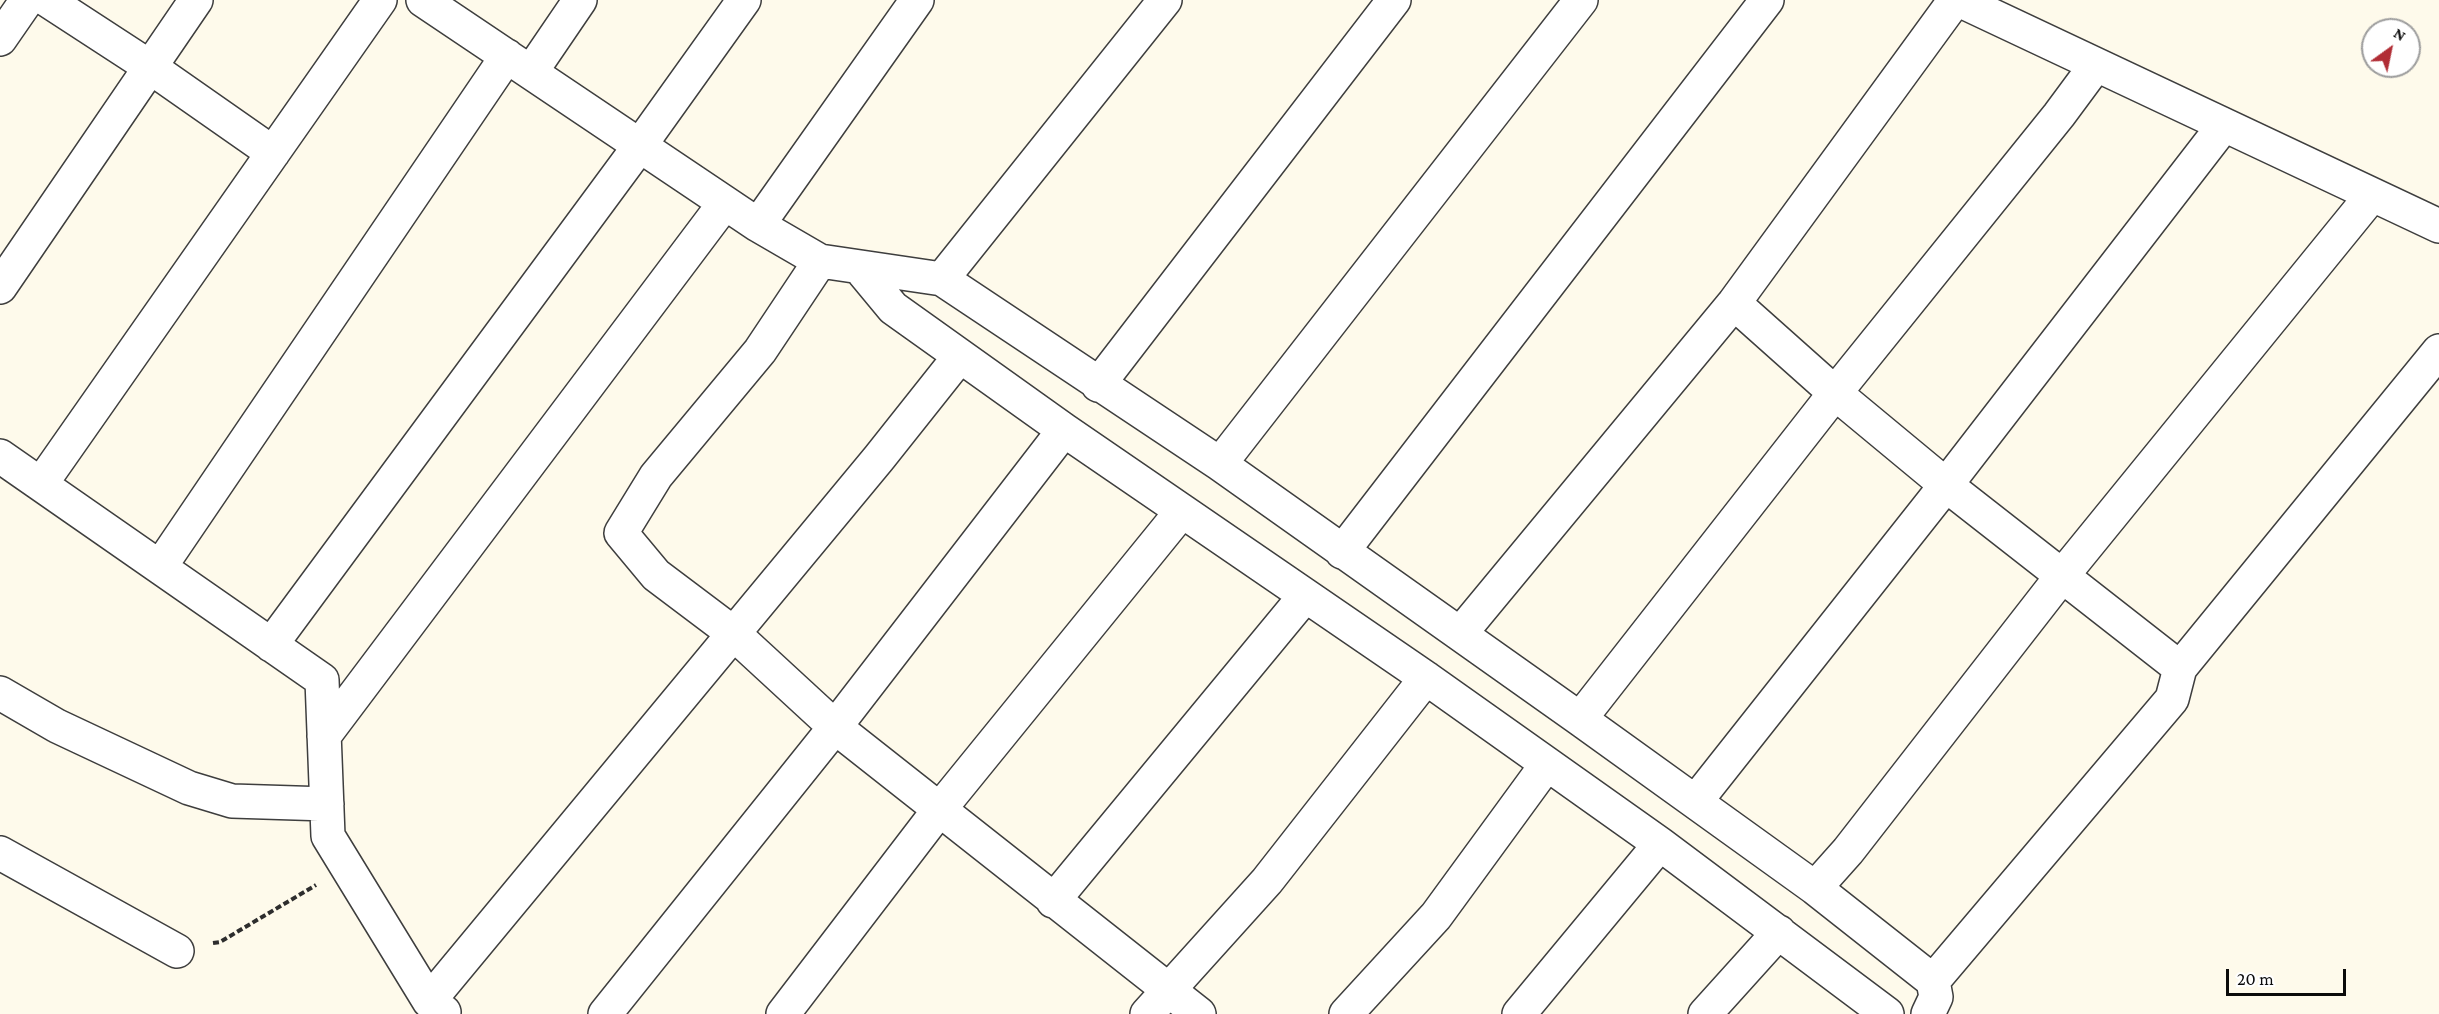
<!DOCTYPE html>
<html>
<head>
<meta charset="utf-8">
<style>
	body { margin:0 }
	#map { position:relative; width:2439px; height:1014px; overflow:hidden; background:#fefaeb; font-family:"Crimson Pro",serif }
	canvas { display:block }
	.north { position:absolute; left:2361px; top:18px; width:60px; height:60px; box-sizing:border-box; background:#fff; border:2px solid #9d9d9d; border-radius:50%; rotate:33deg; font-size:16px; font-weight:700; line-height:24px; text-align:center; color:#0b0b0b }
	.north::after { content:''; display:block; margin:auto; width:21px; height:27px; background:#b12d35; clip-path:polygon(50% 0,100% 100%,50% 72%,0 100%) }
	.scale { position:absolute; left:2226px; top:969px; width:120px; height:27px; box-sizing:border-box; border:3px solid #0b0b0b; border-top:0; padding-left:8px; font-size:18px; line-height:21px; white-space:nowrap; color:#0b0b0b; -webkit-text-stroke:4px #fff; paint-order:stroke }
</style>
</head>
<body>
<div id="map">
<canvas width="2439" height="1014"></canvas>
<div class="north">N</div>
<div class="scale">20 m</div>
</div>
<script>
const c = document.querySelector('canvas').getContext('2d');
c.lineJoin = 'round';
const poly = rows => new Path2D(rows.map(r => 'M' + r).join(''));
function trace(path, color, width, dash) { c.strokeStyle = color; c.lineWidth = width; c.lineCap = dash ? 'butt' : 'round'; c.setLineDash(dash || []); c.stroke(path); }
const path = poly([
	[213,943,220,942,316,885]
]);
const minor = poly([
	[47,0,150,67,273,153],
	[423,0,758,225,820,261,942,279,1220,464,1580,719,1815,888,1933,981,1936,997,1928,1014],
	[1959,0,2439,226],
	[0,39,27,0],
	[531,72,580,0],
	[758,225,917,0],
	[820,261,760,351,656,476,621,533,656,575,733,633,835,727,1199,1014],
	[859,267,893,308,1064,430,1426,678,1660,844,1887,1014],
	[942,279,1165,0],
	[0,287,196,0],
	[1734,303,1835,393,1946,485,2180,668],
	[1098,385,1394,0],
	[0,456,322,680,328,836,429,1001,444,1012],
	[1220,464,1581,0],
	[41,484,380,0],
	[1342,552,1767,0],
	[160,567,507,56],
	[1460,634,1734,303,1955,0],
	[271,645,641,144,744,0],
	[0,693,57,726,189,788,232,801,327,804],
	[1580,719,1835,393,2059,115,2096,65],
	[324,736,724,204],
	[1696,801,1946,485,2224,125],
	[0,853,177,951],
	[1815,888,1848,851,2062,576,2372,195],
	[1053,901,1305,596],
	[1933,981,2172,699,2180,668,2439,351],
	[429,1001,879,458,960,356],
	[605,1014,835,727,1064,430],
	[783,1014,939,810,1182,511],
	[1147,1014,1267,881,1426,678],
	[1346,1014,1436,916,1547,764],
	[1519,1014,1660,844],
	[1705,1014,1779,932]
]);
trace(minor, '#3e3e3e', 36);
trace(path, '#2d2d2d', 4, [6, 3]);
trace(minor, '#fff', 33);
</script>
</body>
</html>
